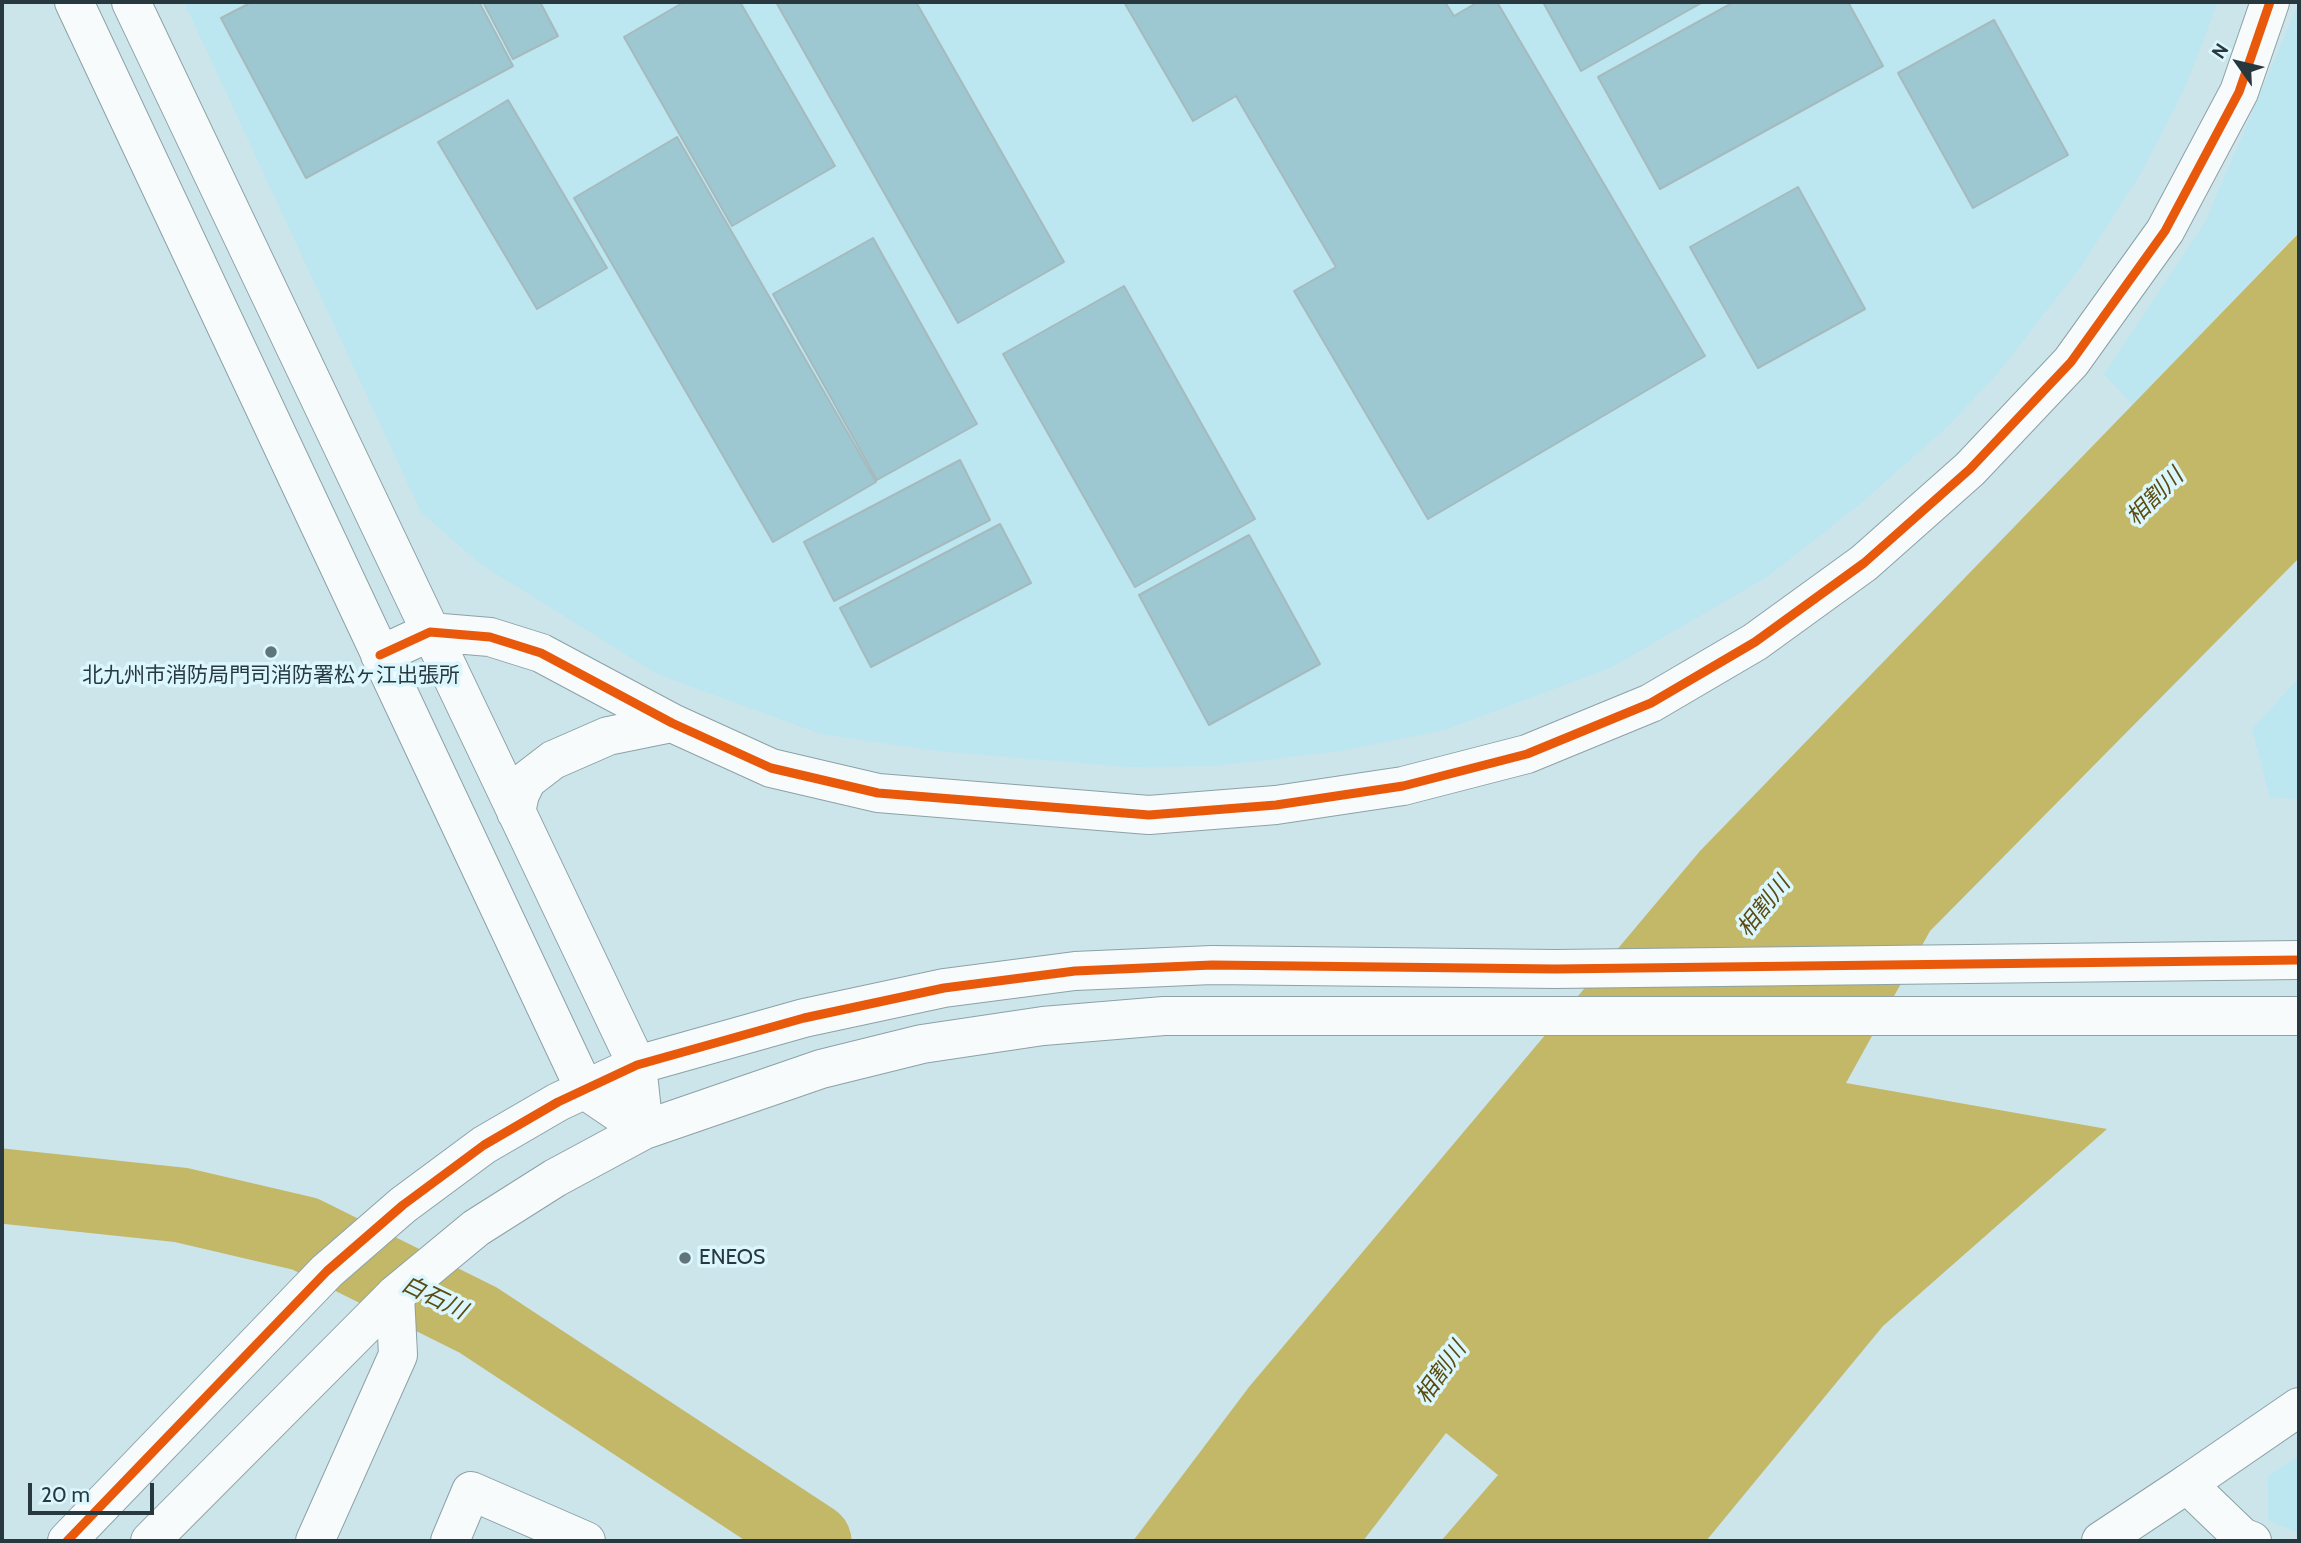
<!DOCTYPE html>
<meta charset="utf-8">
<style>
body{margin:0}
#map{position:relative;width:2301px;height:1543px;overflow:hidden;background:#cbe5eb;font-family:Cabin,sans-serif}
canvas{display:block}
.frame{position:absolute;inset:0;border:4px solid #27393e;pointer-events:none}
.north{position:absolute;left:2203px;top:28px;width:70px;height:70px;-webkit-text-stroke:5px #dbf6fd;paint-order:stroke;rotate:304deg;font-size:19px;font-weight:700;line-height:28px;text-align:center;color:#27393e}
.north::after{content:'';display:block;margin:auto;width:24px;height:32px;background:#27393e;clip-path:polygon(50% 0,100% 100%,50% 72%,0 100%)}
.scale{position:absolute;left:28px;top:1483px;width:126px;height:32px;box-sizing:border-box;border:4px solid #27393e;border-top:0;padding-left:9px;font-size:21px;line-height:24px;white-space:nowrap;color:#27393e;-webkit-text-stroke:5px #dbf6fd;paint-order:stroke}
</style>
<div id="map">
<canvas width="2301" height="1543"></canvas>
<div class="frame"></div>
<div class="north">N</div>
<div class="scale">20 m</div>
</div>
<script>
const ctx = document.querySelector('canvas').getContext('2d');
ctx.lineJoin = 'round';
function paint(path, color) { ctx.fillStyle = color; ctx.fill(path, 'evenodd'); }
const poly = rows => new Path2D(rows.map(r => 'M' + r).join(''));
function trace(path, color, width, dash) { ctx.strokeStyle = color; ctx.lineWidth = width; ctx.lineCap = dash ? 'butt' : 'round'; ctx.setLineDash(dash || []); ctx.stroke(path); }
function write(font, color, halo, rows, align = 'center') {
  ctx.font = font + ' Cabin,"Noto Sans JP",sans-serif'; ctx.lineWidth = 7; ctx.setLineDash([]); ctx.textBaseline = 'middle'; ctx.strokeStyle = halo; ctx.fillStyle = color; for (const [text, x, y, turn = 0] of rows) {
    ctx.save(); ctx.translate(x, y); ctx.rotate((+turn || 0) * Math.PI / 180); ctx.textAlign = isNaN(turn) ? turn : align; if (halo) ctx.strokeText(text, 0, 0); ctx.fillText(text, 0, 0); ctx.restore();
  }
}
paint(poly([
 [184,2,2218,2,2185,87,2144,168,2082,265,1998,373,1947,427,1860,504,1767,577,1610,668,1444,730,1339,751,1214,766,1129,767,937,751,821,734,657,674,479,563,421,512],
 [2299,3,2299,231,2133,405,2104,374,2205,222],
 [2299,678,2299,799,2270,797,2252,729],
 [2299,1456,2299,1533,2268,1520,2268,1476]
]), '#bce6f0');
paint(poly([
 [2299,233,2299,558,1930,931,1846,1083,2107,1129,1883,1326,1706,1541,1441,1541,1498,1475,1446,1433,1363,1541,1133,1541,1249,1387,1700,851]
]), '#c3b768');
trace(poly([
 [2,1186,181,1205,305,1234,478,1320,814,1541]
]), '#c3b768', 75);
const building = poly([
 [252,2,479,2,513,66,306,178,221,18,252,2],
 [483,2,540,2,558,36,513,59,483,2],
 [684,2,740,2,835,166,732,226,624,37,684,2],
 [776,2,916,2,1064,262,958,323,776,2],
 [1124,2,1445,2,1454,16,1478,2,1497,2,1705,356,1428,519,1294,291,1336,267,1236,96,1193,121,1124,2],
 [1543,2,1703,2,1581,71,1543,2],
 [1734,2,1848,2,1883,66,1660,189,1598,77,1734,2],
 [1994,20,2068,155,1973,208,1898,73,1994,20],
 [508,100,607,268,537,309,438,142,508,100],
 [677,137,876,482,773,542,574,198,677,137],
 [1798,187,1865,309,1758,368,1690,247,1798,187],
 [873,238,977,424,877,480,773,294,873,238],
 [1124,286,1255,519,1135,587,1003,354,1124,286],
 [960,460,990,520,834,601,804,542,960,460],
 [1000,524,1031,583,871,667,840,608,1000,524],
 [1249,535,1320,664,1209,725,1139,595,1249,535]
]);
paint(building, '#9ec8d1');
trace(building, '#a6babe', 2);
const street = poly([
 [315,1541,398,1355,395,1295],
 [450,1541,471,1491,586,1541]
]);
const secondary = poly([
 [74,2,585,1090,644,1130],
 [131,2,637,1065,644,1130],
 [380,655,430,632,490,637,541,653,672,723,771,768,878,793,1149,815,1276,805,1403,786,1527,754,1651,703,1755,642,1864,563,1970,469,2071,362,2165,231,2239,92,2270,2],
 [516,812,520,794,527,780,553,760,608,736,672,723],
 [2187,1484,2299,1407],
 [67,1541,327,1271,403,1205,484,1145,558,1102,637,1065,804,1018,944,988,1075,971,1212,965,1555,969,2299,960],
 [150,1541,395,1295,476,1228,555,1178,644,1130,821,1069,922,1044,1043,1026,1164,1016,2299,1016]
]);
const primary = poly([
 [2101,1541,2187,1484,2242,1537,2252,1541]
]);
trace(street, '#8da1a6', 40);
trace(secondary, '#8da1a6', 40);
trace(primary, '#8da1a6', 40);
trace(street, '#f7fbfc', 38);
trace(secondary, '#f7fbfc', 38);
trace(primary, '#f7fbfc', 38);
trace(poly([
 [380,655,430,632,490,637,541,653,672,723,771,768,878,793,1149,815,1276,805,1403,786,1527,754,1651,703,1755,642,1864,563,1970,469,2071,362,2165,231,2239,92,2270,2],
 [67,1541,327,1271,403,1205,484,1145,558,1102,637,1065,804,1018,944,988,1075,971,1212,965,1555,969,2299,960]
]), '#e8590c', 9);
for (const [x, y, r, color] of [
 [271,652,7,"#60757b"],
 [685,1258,7,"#60757b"]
]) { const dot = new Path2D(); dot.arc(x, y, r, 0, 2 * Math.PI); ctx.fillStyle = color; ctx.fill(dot); trace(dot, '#dbf6fd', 2.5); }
write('21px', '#27393e', '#dbf6fd', [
 ["北九州市消防局門司消防署松ヶ江出張所",271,676],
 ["ENEOS",699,1258,"left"]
]);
write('italic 23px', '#5a4b0f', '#dbf6fd', [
 ["相割川",2155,497,-45],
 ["相割川",1764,907,-52],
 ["白石川",434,1298,26],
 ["相割川",1441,1373,-55]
]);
</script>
